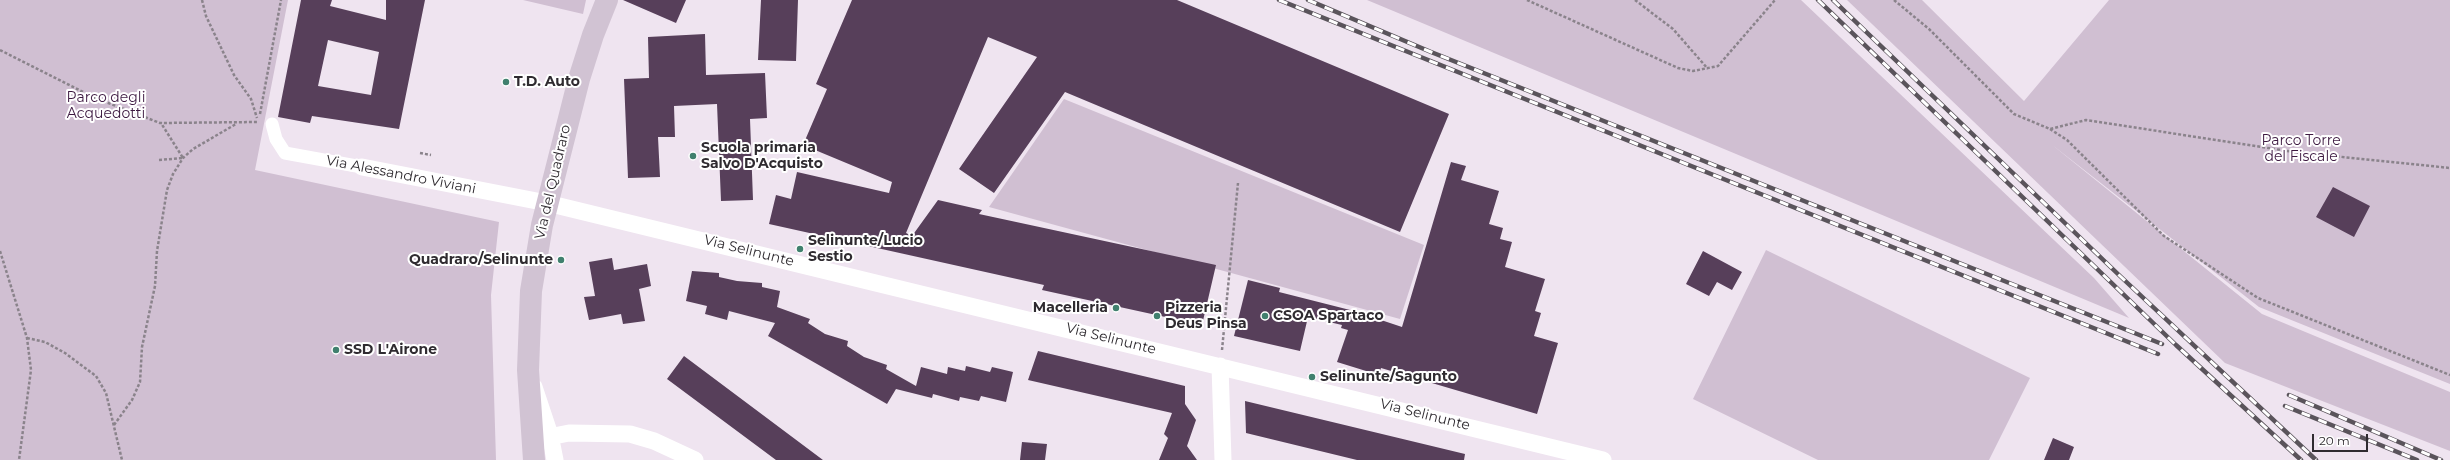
<!DOCTYPE html>
<style>
body{margin:0}
#map{position:relative;width:2450px;height:460px;overflow:hidden;background:#efe4f0;font-family:Montserrat,sans-serif}
canvas{display:block}
.scale{position:absolute;left:2312px;top:434px;width:56px;height:18px;box-sizing:border-box;border:2px solid #2f2b30;border-top:0;padding-left:5px;font-size:12px;line-height:14px;white-space:nowrap;color:#2f2b30;-webkit-text-stroke:3px #fff;paint-order:stroke}
</style>
<div id="map">
<canvas width="2450" height="460"></canvas>
<div class="scale">20 m</div>
</div>
<script>
const ctx = document.querySelector('canvas').getContext('2d');
ctx.lineJoin = 'round';
function paint(path, color) { ctx.fillStyle = color; ctx.fill(path, 'evenodd'); }
const poly = rows => new Path2D(rows.map(r => 'M' + r).join(''));
function trace(path, color, width, dash) { ctx.strokeStyle = color; ctx.lineWidth = width; ctx.lineCap = dash ? 'butt' : 'round'; ctx.setLineDash(dash || []); ctx.stroke(path); }
function write(font, color, halo, rows, align = 'center') {
  ctx.font = font + ' Montserrat,sans-serif'; ctx.lineWidth = 4; ctx.setLineDash([]); ctx.textBaseline = 'middle'; ctx.strokeStyle = halo; ctx.fillStyle = color; for (const [text, x, y, turn = 0] of rows) {
    ctx.save(); ctx.translate(x, y); ctx.rotate((+turn || 0) * Math.PI / 180); ctx.textAlign = isNaN(turn) ? turn : align; if (halo) ctx.strokeText(text, 0, 0); ctx.fillText(text, 0, 0); ctx.restore();
  }
}
paint(poly([
 [0,0,288,0,255,170,499,222,491,295,496,460,0,460],
 [523,0,586,0,583,14],
 [1367,0,1801,0,2094,278,2129,318],
 [1847,0,1922,0,2024,101,2109,0,2450,0,2450,384,2259,307,2051,144,2262,314,2450,392,2450,451,2225,363],
 [1064,99,1424,245,1400,319,989,207],
 [1766,250,2030,378,1989,460,1818,460,1693,399]
]), '#d0bfd2');
paint(poly([
 [301,0,332,0,330,6,386,20,386,0,425,0,399,129,312,116,310,123,278,117],
 [328,40,379,52,371,95,318,86],
 [623,0,686,0,676,23],
 [761,0,798,0,796,61,758,60],
 [852,0,1177,0,1449,114,1400,232,1065,92,994,193,959,169,1037,57,988,37,906,233,912,236,938,200,982,210,979,214,1216,265,1202,325,1042,290,1044,285,769,224,776,195,791,199,797,172,889,193,892,182,803,145,827,89,816,84],
 [705,34,706,75,765,73,767,118,750,119,753,200,721,201,717,104,674,106,675,137,658,137,660,177,628,178,624,79,649,78,648,37],
 [1451,162,1466,166,1461,180,1499,191,1489,224,1503,228,1500,239,1512,242,1505,267,1545,279,1535,311,1541,313,1534,336,1558,343,1537,414,1381,368,1379,375,1337,362,1348,330,1341,328,1342,325,1308,317,1300,351,1234,336,1248,280,1280,288,1279,292,1354,311,1402,327],
 [2333,187,2370,206,2354,237,2316,217],
 [1703,251,1742,272,1732,290,1717,282,1709,296,1686,284],
 [612,258,614,270,647,264,651,286,639,289,645,321,623,324,621,314,589,320,584,297,595,296,589,262],
 [692,271,719,273,719,277,737,281,762,283,762,287,780,291,777,307,810,319,808,323,825,334,848,341,847,346,864,357,887,365,886,369,916,386,921,367,947,374,948,367,965,371,966,366,990,372,992,367,1013,372,1006,402,981,396,979,401,960,397,959,401,933,394,932,398,896,389,887,404,768,336,775,323,729,311,727,320,705,314,707,306,686,301],
 [1038,351,1185,386,1185,404,1196,420,1187,446,1197,460,1159,460,1168,438,1164,434,1172,413,1028,380],
 [684,356,823,460,776,460,667,379],
 [1245,401,1465,454,1464,460,1357,460,1246,433],
 [2053,438,2074,447,2069,460,2044,460],
 [1022,442,1047,444,1045,460,1020,460]
]), '#573f5a');
trace(poly([
 [202,0,206,16,234,75,251,99,257,118],
 [1527,0,1678,68,1693,71,1718,66,1775,0],
 [1635,0,1673,29,1708,69],
 [1894,0,1929,29,2014,114,2050,129,2086,120,2294,152,2450,168],
 [0,50,93,97,160,123,258,122],
 [260,114,281,0],
 [2050,129,2067,140,2164,236,2258,298,2450,375],
 [420,153,431,155],
 [159,160,183,158,161,123],
 [0,251,27,338,31,370,19,460],
 [27,338,45,342,65,353,96,376,106,393,122,460],
 [1222,350,1238,183],
 [114,425,132,400,140,382,142,347,155,286,157,251,167,190,173,174,183,158,193,149,236,124]
]), '#8a838b', 2.5, [3, 2]);
trace(poly([
 [272,124,276,139,285,153,362,167]
]), '#fff', 13);
trace(poly([
 [362,167,547,203,1603,460],
 [1220,366,1223,460],
 [534,387,550,435,555,460],
 [534,440,569,433,630,434,654,441,695,460]
]), '#fff', 17);
trace(poly([
 [534,460,528,370,531,291,542,225,579,79,593,35,607,0]
]), '#d1c3d3', 22);
const rail = poly([
 [1279,0,2158,354],
 [1308,0,1431,52,2162,344],
 [1818,0,2176,345,2301,460],
 [1833,0,2120,276,2316,460],
 [2289,395,2441,460],
 [2285,406,2417,460]
]);
trace(rail, '#5a545b', 4.5);
trace(rail, '#fff', 3, [9]);
for (const [x, y, r, color] of [
 [506,82,4,"#40806e"],
 [693,156,4,"#40806e"],
 [800,249,4,"#40806e"],
 [561,260,4,"#40806e"],
 [1116,308,4,"#40806e"],
 [1157,316,4,"#40806e"],
 [1265,316,4,"#40806e"],
 [336,350,4,"#40806e"],
 [1312,377,4,"#40806e"]
]) { const dot = new Path2D(); dot.arc(x, y, r, 0, 2 * Math.PI); ctx.fillStyle = color; ctx.fill(dot); trace(dot, '#fff', 1.5); }
write('bold 14px', '#2f2b30', '#fff', [
 ["T.D. Auto",514,82],
 ["Scuola primaria",701,148],
 ["Salvo D'Acquisto",701,164],
 ["Selinunte/Lucio",808,241],
 ["Sestio",808,257],
 ["Quadraro/Selinunte",553,260,"right"],
 ["Macelleria",1108,308,"right"],
 ["Pizzeria",1165,308],
 ["Deus Pinsa",1165,324],
 ["CSOA Spartaco",1273,316],
 ["SSD L'Airone",344,350],
 ["Selinunte/Sagunto",1320,377]
], 'left');
write('14px', '#3d1941', '#fff', [
 ["Parco degli",106,98],
 ["Acquedotti",106,114],
 ["Parco Torre",2301,141],
 ["del Fiscale",2301,157]
]);
write('14px', '#2f2b30', '#fff', [
 ["Via Alessandro Viviani",401,175,11],
 ["Via del Quadraro",553,182,-77],
 ["Via Selinunte",749,251,14],
 ["Via Selinunte",1111,339,14],
 ["Via Selinunte",1425,415,14]
]);
</script>
